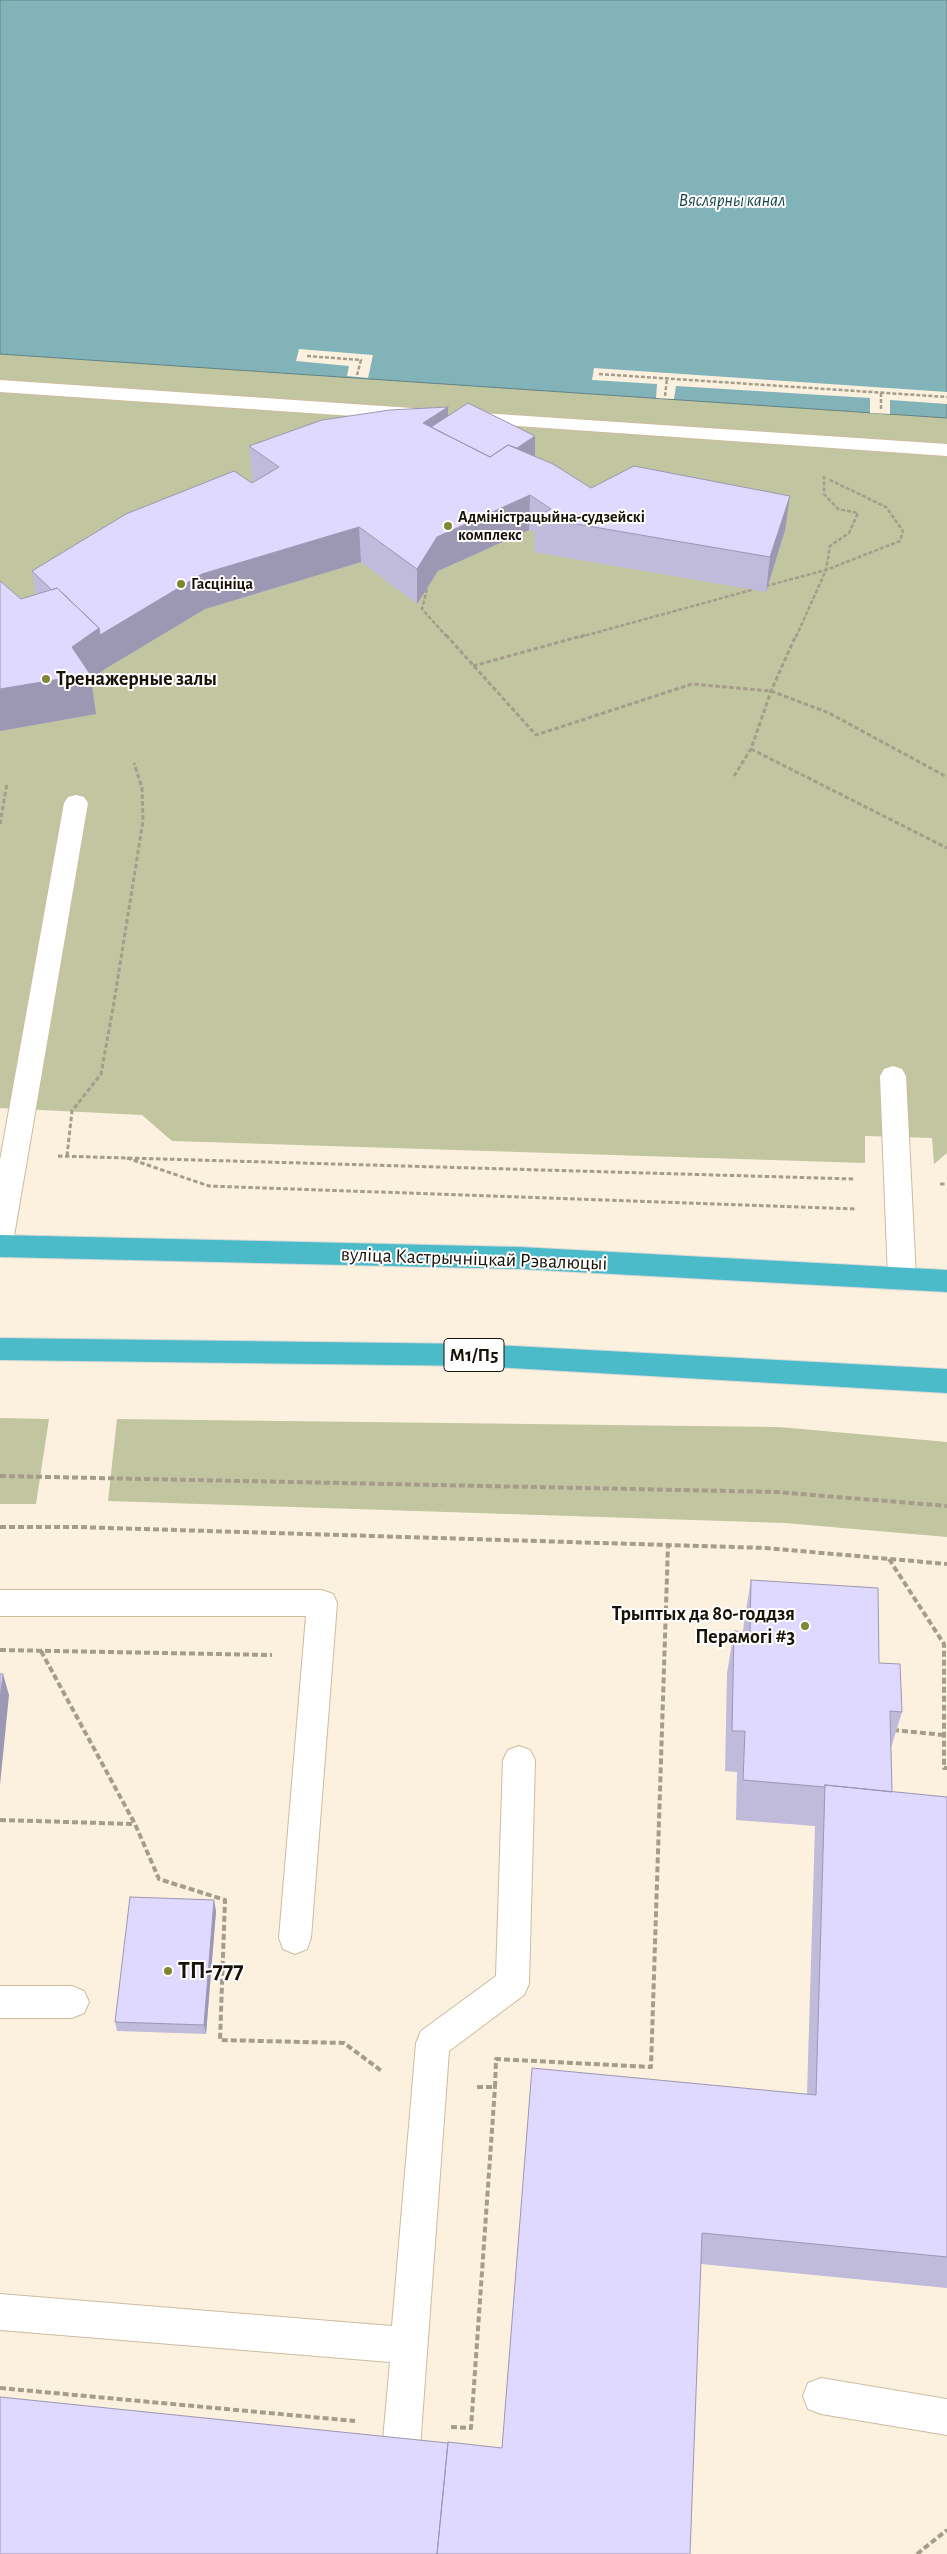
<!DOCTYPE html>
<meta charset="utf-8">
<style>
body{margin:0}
canvas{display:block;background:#fcf1de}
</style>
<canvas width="947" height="2554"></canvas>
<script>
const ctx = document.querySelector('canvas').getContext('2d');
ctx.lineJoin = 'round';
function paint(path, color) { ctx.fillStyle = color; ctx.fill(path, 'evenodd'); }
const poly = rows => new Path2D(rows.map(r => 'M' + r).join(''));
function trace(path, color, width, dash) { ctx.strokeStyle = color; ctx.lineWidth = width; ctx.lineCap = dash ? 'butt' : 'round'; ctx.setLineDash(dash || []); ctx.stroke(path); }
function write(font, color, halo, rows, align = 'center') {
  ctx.font = font + ' "Alegreya Sans",sans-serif'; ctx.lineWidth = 4; ctx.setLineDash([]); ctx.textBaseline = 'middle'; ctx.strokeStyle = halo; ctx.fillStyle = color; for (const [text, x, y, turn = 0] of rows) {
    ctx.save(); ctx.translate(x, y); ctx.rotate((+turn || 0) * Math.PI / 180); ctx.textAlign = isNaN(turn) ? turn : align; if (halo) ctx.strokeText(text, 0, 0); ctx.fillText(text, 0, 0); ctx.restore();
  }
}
paint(poly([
 [0,0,947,0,947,1153,934,1164,932,1138,865,1136,865,1163,172,1141,142,1115,0,1108],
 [0,1418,49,1419,36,1504,0,1504],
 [117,1419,779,1427,947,1442,947,1537,785,1523,108,1501]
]), '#c1c6a0');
const water = poly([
 [0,0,947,0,947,418,0,354,0,0]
]);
paint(water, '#82b3b9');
trace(water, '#628384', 1);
paint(poly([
 [299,349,373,355,368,378,347,376,349,366,296,361],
 [594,368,947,392,947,404,890,400,890,414,870,413,870,398,676,386,674,399,656,398,657,384,592,380]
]), '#fcf1de');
const minor = poly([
 [0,380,412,408,419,410,422,414,419,418,412,420,0,392,0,380],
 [467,412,947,444,947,456,460,422,457,418,460,414,467,412],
 [76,795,84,797,88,803,14,1236,10,1244,0,1247,0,1160,64,803,68,797,76,795],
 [893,1066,902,1069,906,1076,916,1278,912,1286,902,1289,892,1286,888,1278,880,1076,884,1069,893,1066],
 [0,1590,322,1590,333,1594,337,1603,311,1938,307,1949,295,1954,283,1949,279,1938,306,1616,0,1616,0,1590],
 [519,1746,530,1750,535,1760,529,1984,524,1995,449,2051,419,2462,413,2475,400,2481,387,2475,381,2462,390,2362,0,2330,0,2294,392,2326,416,2043,421,2031,496,1976,503,1760,508,1750,519,1746],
 [0,1986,72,1986,84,1991,89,2002,84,2013,72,2018,0,2018,0,1986],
 [821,2378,947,2399,947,2435,821,2414,808,2409,803,2396,808,2383,821,2378]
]);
const highway = poly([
 [0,1235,520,1247,947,1270,947,1292,520,1269,0,1257,0,1235],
 [0,1338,476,1344,947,1369,947,1393,476,1366,0,1360,0,1338]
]);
trace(minor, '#cdbc9e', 2);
trace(highway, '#dad9d7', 2);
trace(poly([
 [307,356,361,360,357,375],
 [599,374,947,397],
 [881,393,881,411],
 [665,396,667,379],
 [766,586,826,570,900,541,903,531,886,507,828,479],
 [427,589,422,609,447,637],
 [580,637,755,589],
 [796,637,826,570,830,546,849,533,858,513,838,509,824,494,824,476]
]), '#a59c8c', 2.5, [4, 2]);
trace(poly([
 [446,635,536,735,692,684,771,691,829,713,947,777],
 [473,666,585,635],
 [751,749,947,848],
 [734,776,751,749,771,691,796,635],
 [0,824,7,783],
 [58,1156,854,1179],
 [67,1156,72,1111,101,1074,113,1008,143,821,142,788,134,763],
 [127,1158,209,1186,856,1209],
 [940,1184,947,1184]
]), '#a59c8c', 3, [4.5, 2.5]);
trace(poly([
 [0,1476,777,1492,947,1506],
 [0,1527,77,1527,766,1548,947,1564],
 [889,1559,944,1644,944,1768,947,1768],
 [0,1650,272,1655],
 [41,1651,135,1824,159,1879,225,1900,220,2040,344,2043,383,2072],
 [893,1730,944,1735],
 [0,1820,134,1824],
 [477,2087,495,2087,496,2059,651,2067,668,1545],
 [0,2388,355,2421],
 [451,2427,471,2428,495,2087],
 [917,2554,947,2530]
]), '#a59c8c', 4, [6, 3]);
paint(minor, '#fff');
paint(highway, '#4bbbc9');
paint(poly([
 [448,407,448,416,535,456,591,488,785,530,766,592,534,552,535,533,529,530,438,571,417,604,361,562,205,609,105,669,91,679,96,714,0,731,0,581,21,599,36,595,32,571,252,483,254,482,252,480,249,446],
 [751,1580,879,1663,902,1712,891,1748,892,1792,947,1797,947,2288,701,2264,502,2448,807,2094,815,1826,736,1820,737,1772,725,1771,727,1673,734,1631,743,1632,744,1622],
 [216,1911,206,2034,117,2031,115,2022]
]), '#c0badb');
paint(poly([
 [448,407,448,441,423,423],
 [535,436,535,461,490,466],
 [530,495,529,530,438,571,417,604,417,569,437,537],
 [790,496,785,530,766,592,770,557],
 [359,527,361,562,205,609,105,669,91,679,96,714,0,731,0,689,72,647,99,628,202,574],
 [3,1674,9,1695,0,1785,0,1700],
 [214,1900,216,1911,206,2034,204,2025]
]), '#9c97b2');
const building = poly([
 [468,403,535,436,517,448,508,445,490,457,431,427,468,403],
 [448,407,423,423,490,457,508,445,553,464,591,488,634,466,790,496,770,557,535,517,551,509,530,495,437,537,417,569,359,527,202,574,100,635,99,628,57,588,52,590,32,571,126,514,234,471,252,483,279,467,249,446,322,420,390,410,448,407],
 [0,581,21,599,57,588,99,628,72,647,90,674,0,689,0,581],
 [751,1580,878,1588,879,1663,900,1664,902,1712,890,1711,892,1792,825,1785,825,1787,743,1780,745,1731,732,1731,734,1631,750,1632,751,1580],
 [0,1674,3,1674,0,1700,0,1674],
 [825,1785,947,1797,947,2257,702,2233,690,2554,437,2554,448,2442,502,2448,532,2068,816,2095,825,1785],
 [130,1897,214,1900,204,2025,115,2022,130,1897],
 [0,2397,448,2443,437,2554,0,2554,0,2397]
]);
paint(building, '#dfd8ff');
trace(building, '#9c97b2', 1);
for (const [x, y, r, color] of [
 [448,526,5,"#808631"],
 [181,584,5,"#808631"],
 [46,679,5,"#808631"],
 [805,1626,5,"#808631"],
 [168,1971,5,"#808631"]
]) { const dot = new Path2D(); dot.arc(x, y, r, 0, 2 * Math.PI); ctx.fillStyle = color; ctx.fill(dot); trace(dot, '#fff', 2); }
write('bold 16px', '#181207', '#fff', [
 ["Адміністрацыйна-судзейскі",458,517],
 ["комплекс",458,535],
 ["Гасцініца",191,584]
], 'left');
write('italic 18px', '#154349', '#fff', [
 ["Вяслярны канал",732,201]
]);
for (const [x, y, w] of [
 [474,1355,60]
]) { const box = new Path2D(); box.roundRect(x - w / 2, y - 16.5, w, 33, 4); ctx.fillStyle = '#fff'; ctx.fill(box); trace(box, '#181207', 1); }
write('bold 19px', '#181207', null, [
 ["М1/П5",474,1355]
]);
write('bold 20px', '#181207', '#fff', [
 ["Тренажерные залы",56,679],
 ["Трыптых да 80-годдзя",795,1614,"right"],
 ["Перамогі #3",795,1637,"right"]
], 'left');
write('20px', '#181207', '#fff', [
 ["вуліца Кастрычніцкай Рэвалюцыі",474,1259,2]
]);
write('bold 24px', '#181207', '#fff', [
 ["ТП-777",178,1971]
], 'left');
</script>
